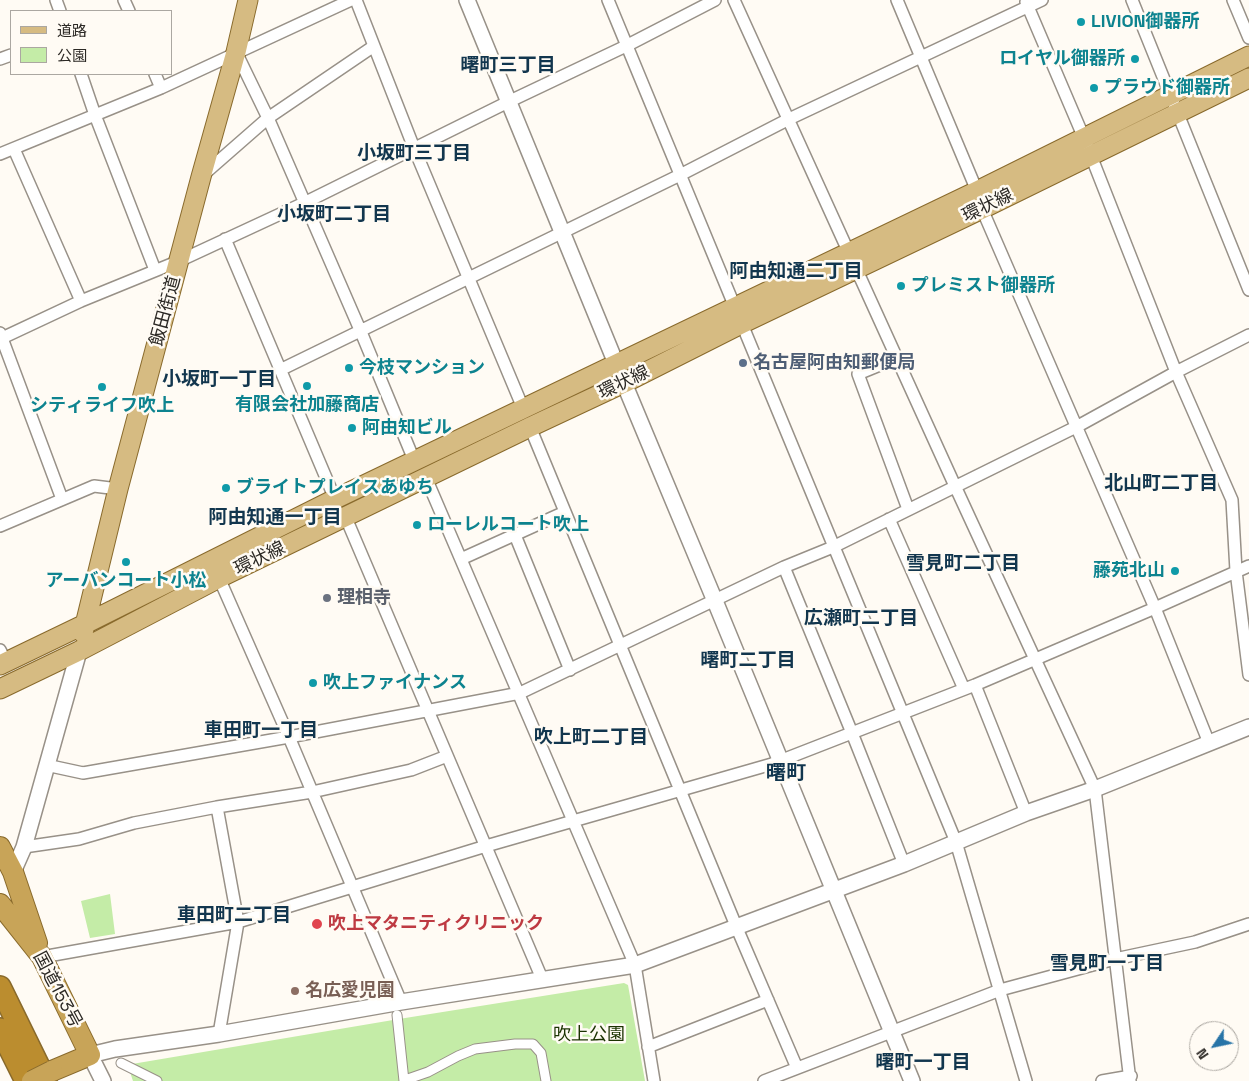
<!DOCTYPE html>
<meta charset="utf-8">
<style>
body{margin:0}
#map{position:relative;width:1249px;height:1081px;overflow:hidden;background:#fffbf4;font-family:"Space Grotesk","Noto Sans JP",sans-serif}
canvas{display:block}
.legend{position:absolute;left:10px;top:10px;width:162px;height:65px;box-sizing:border-box;background:#fffbf4;border:1px solid #aba7a1;margin:0;padding:6px 9px;list-style:none;font-size:15px;color:#2c2925}
.legend li{display:flex;align-items:center;gap:10px;height:25px}
.legend b{width:25px;border:1px solid #aba7a1}
.north{position:absolute;left:1189px;top:1021px;width:50px;height:50px;box-sizing:border-box;background:#fffbf4;border:1px solid #aba7a1;border-radius:50%;rotate:236deg;font-size:14px;font-weight:700;line-height:20px;text-align:center;color:#2c2925}
.north::after{content:'';display:block;margin:auto;width:18px;height:22px;background:#2874a7;clip-path:polygon(50% 0,100% 100%,50% 72%,0 100%)}
</style>
<div id="map">
<canvas width="1249" height="1081"></canvas>
<ul class="legend">
<li><b style="height:6px;background:#d6bb82"></b>道路</li>
<li><b style="height:14px;background:#c4eca7"></b>公園</li>
</ul>
<div class="north">N</div>
</div>
<script>
const ctx = document.querySelector('canvas').getContext('2d');
ctx.lineJoin = 'round';
function paint(path, color) { ctx.fillStyle = color; ctx.fill(path, 'evenodd'); }
const poly = rows => new Path2D(rows.map(r => 'M' + r).join(''));
function trace(path, color, width, dash) { ctx.strokeStyle = color; ctx.lineWidth = width; ctx.lineCap = dash ? 'butt' : 'round'; ctx.setLineDash(dash || []); ctx.stroke(path); }
function write(font, color, halo, rows, align = 'center') {
  ctx.font = font + ' "Space Grotesk","Noto Sans JP",sans-serif'; ctx.lineWidth = 5; ctx.setLineDash([]); ctx.textBaseline = 'middle'; ctx.strokeStyle = halo; ctx.fillStyle = color; for (const [text, x, y, turn = 0] of rows) {
    ctx.save(); ctx.translate(x, y); ctx.rotate((+turn || 0) * Math.PI / 180); ctx.textAlign = isNaN(turn) ? turn : align; if (halo) ctx.strokeText(text, 0, 0); ctx.fillText(text, 0, 0); ctx.restore();
  }
}
paint(poly([
 [110,894,115,934,90,938,81,901],
 [624,983,628,985,645,1081,133,1081,130,1072,132,1064,399,1019]
]), '#c4eca7');
const pedestrian = poly([
 [397,1015,404,1081],
 [121,1063,157,1081],
 [405,1080,428,1072,458,1056,475,1049,515,1044,533,1044,541,1053,546,1081]
]);
const minor = poly([
 [56,0,60,11],
 [124,0,129,11],
 [356,0,414,148,523,408],
 [608,0,956,842,1026,1081],
 [734,0,955,486,1095,789,1130,1081],
 [897,0,977,191,982,209,1155,608,1209,743],
 [1132,0,1249,290],
 [1233,0,1249,38],
 [1026,2,1084,138,1176,372,1232,500,1236,571,1249,675],
 [236,52,268,118,361,332,414,460],
 [0,59,11,55],
 [81,74,95,115,155,270],
 [155,74,161,88],
 [14,149,81,301],
 [0,154,161,88,351,0],
 [204,174,268,118,374,46],
 [225,239,335,499],
 [0,333,62,499],
 [0,339,81,301,179,261,304,203,508,102,626,46,715,0],
 [897,358,858,374,908,509],
 [280,370,680,175,789,119,1042,0],
 [530,427,739,933,797,1068],
 [426,478,635,965,654,1081],
 [346,518,543,981],
 [889,519,964,689],
 [0,526,94,486,118,489],
 [515,535,570,670],
 [461,559,565,512],
 [784,567,852,733,904,864],
 [219,578,289,737,401,1002],
 [0,650,6,662],
 [975,685,1026,813],
 [46,765,83,773,289,737,520,693,784,567,833,547,1078,426,1176,372,1249,335],
 [217,807,238,922,219,1034],
 [24,847,79,839,134,823,217,807,312,792,411,770,447,756],
 [42,957,238,922,486,846,772,764,975,685,1155,608,1249,566],
 [648,1047,768,1000],
 [764,1081,1000,990,1115,959,1195,942,1249,924],
 [1102,1081,1131,1076]
]);
const tertiary = poly([
 [467,0,624,383,715,601,912,1081],
 [13,872,24,847,79,651],
 [103,1081,90,1055,115,1049,219,1034,401,1002,635,965,904,864,1026,813,1095,789,1249,727]
]);
const primary = poly([
 [83,633,118,489,201,177,236,52,248,0],
 [0,665,85,624,335,499,977,191,1249,56],
 [0,689,79,651,219,578,530,427,624,383,741,324,982,209,1249,78]
]);
const trunk = poly([
 [0,847,13,872,37,943],
 [0,904,42,957,90,1055,52,1071]
]);
const motorway = poly([
 [0,987,46,1081],
 [0,1029,26,1081]
]);
trace(pedestrian, '#989188', 11);
trace(minor, '#989188', 14);
trace(tertiary, '#989188', 18);
trace(primary, '#896a2c', 21);
trace(trunk, '#896a2c', 22);
trace(motorway, '#896a2c', 24);
trace(pedestrian, '#fff', 9);
trace(minor, '#fff', 11);
trace(tertiary, '#fff', 15);
trace(primary, '#d6bb82', 19);
trace(trunk, '#c8a458', 20);
trace(motorway, '#bb8d2f', 21);
const trunkBridge = poly([
 [32,1081,52,1071]
]);
trace(trunkBridge, '#896a2c', 22, []);
trace(trunkBridge, '#c8a458', 20);
for (const [x, y, r, color] of [
 [1081,22,5,"#0f9aa8"],
 [1135,59,5,"#0f9aa8"],
 [1094,88,5,"#0f9aa8"],
 [901,286,5,"#0f9aa8"],
 [743,363,5,"#5c6f8a"],
 [349,368,5,"#0f9aa8"],
 [307,386,5,"#0f9aa8"],
 [102,387,5,"#0f9aa8"],
 [352,428,5,"#0f9aa8"],
 [226,488,5,"#0f9aa8"],
 [417,525,5,"#0f9aa8"],
 [126,562,5,"#0f9aa8"],
 [1175,571,5,"#0f9aa8"],
 [327,598,5,"#6b7280"],
 [313,683,5,"#0f9aa8"],
 [317,924,6,"#e0444e"],
 [295,991,5,"#8d6e63"]
]) { const dot = new Path2D(); dot.arc(x, y, r, 0, 2 * Math.PI); ctx.fillStyle = color; ctx.fill(dot); trace(dot, '#fffbf4', 2); }
write('bold 18px', '#0d838f', '#fffbf4', [
 ["LIVION御器所",1091,22],
 ["ロイヤル御器所",1125,59,"right"],
 ["プラウド御器所",1104,88],
 ["プレミスト御器所",911,286],
 ["今枝マンション",359,368],
 ["有限会社加藤商店",307,405,"center"],
 ["シティライフ吹上",102,406,"center"],
 ["阿由知ビル",362,428],
 ["ブライトプレイスあゆち",236,488],
 ["ローレルコート吹上",427,525],
 ["藤苑北山",1165,571,"right"],
 ["アーバンコート小松",126,581,"center"],
 ["吹上ファイナンス",323,683]
], 'left');
write('18px', '#2c2925', '#fffbf4', [
 ["環状線",988,206,-26],
 ["飯田街道",166,311,-75],
 ["環状線",624,383,-26],
 ["環状線",260,559,-26],
 ["国道153号",57,990,62]
]);
write('bold 18px', '#4e5e75', '#fffbf4', [
 ["名古屋阿由知郵便局",753,363]
], 'left');
write('bold 18px', '#5b616d', '#fffbf4', [
 ["理相寺",337,598]
], 'left');
write('bold 18px', '#be3a42', '#fffbf4', [
 ["吹上マタニティクリニック",328,924]
], 'left');
write('bold 18px', '#785e54', '#fffbf4', [
 ["名広愛児園",305,991]
], 'left');
write('18px', '#1b3301', '#fffbf4', [
 ["吹上公園",589,1035]
]);
write('bold 19px', '#12364e', '#fffbf4', [
 ["曙町三丁目",508,66],
 ["小坂町三丁目",414,154],
 ["小坂町二丁目",334,215],
 ["阿由知通二丁目",796,272],
 ["小坂町一丁目",219,380],
 ["北山町二丁目",1161,484],
 ["阿由知通一丁目",275,518],
 ["雪見町二丁目",963,564],
 ["広瀬町二丁目",861,619],
 ["曙町二丁目",748,661],
 ["車田町一丁目",261,731],
 ["吹上町二丁目",591,738],
 ["車田町二丁目",234,916],
 ["雪見町一丁目",1107,964],
 ["曙町一丁目",923,1063]
]);
write('bold 20px', '#12364e', '#fffbf4', [
 ["曙町",786,774]
]);
</script>
